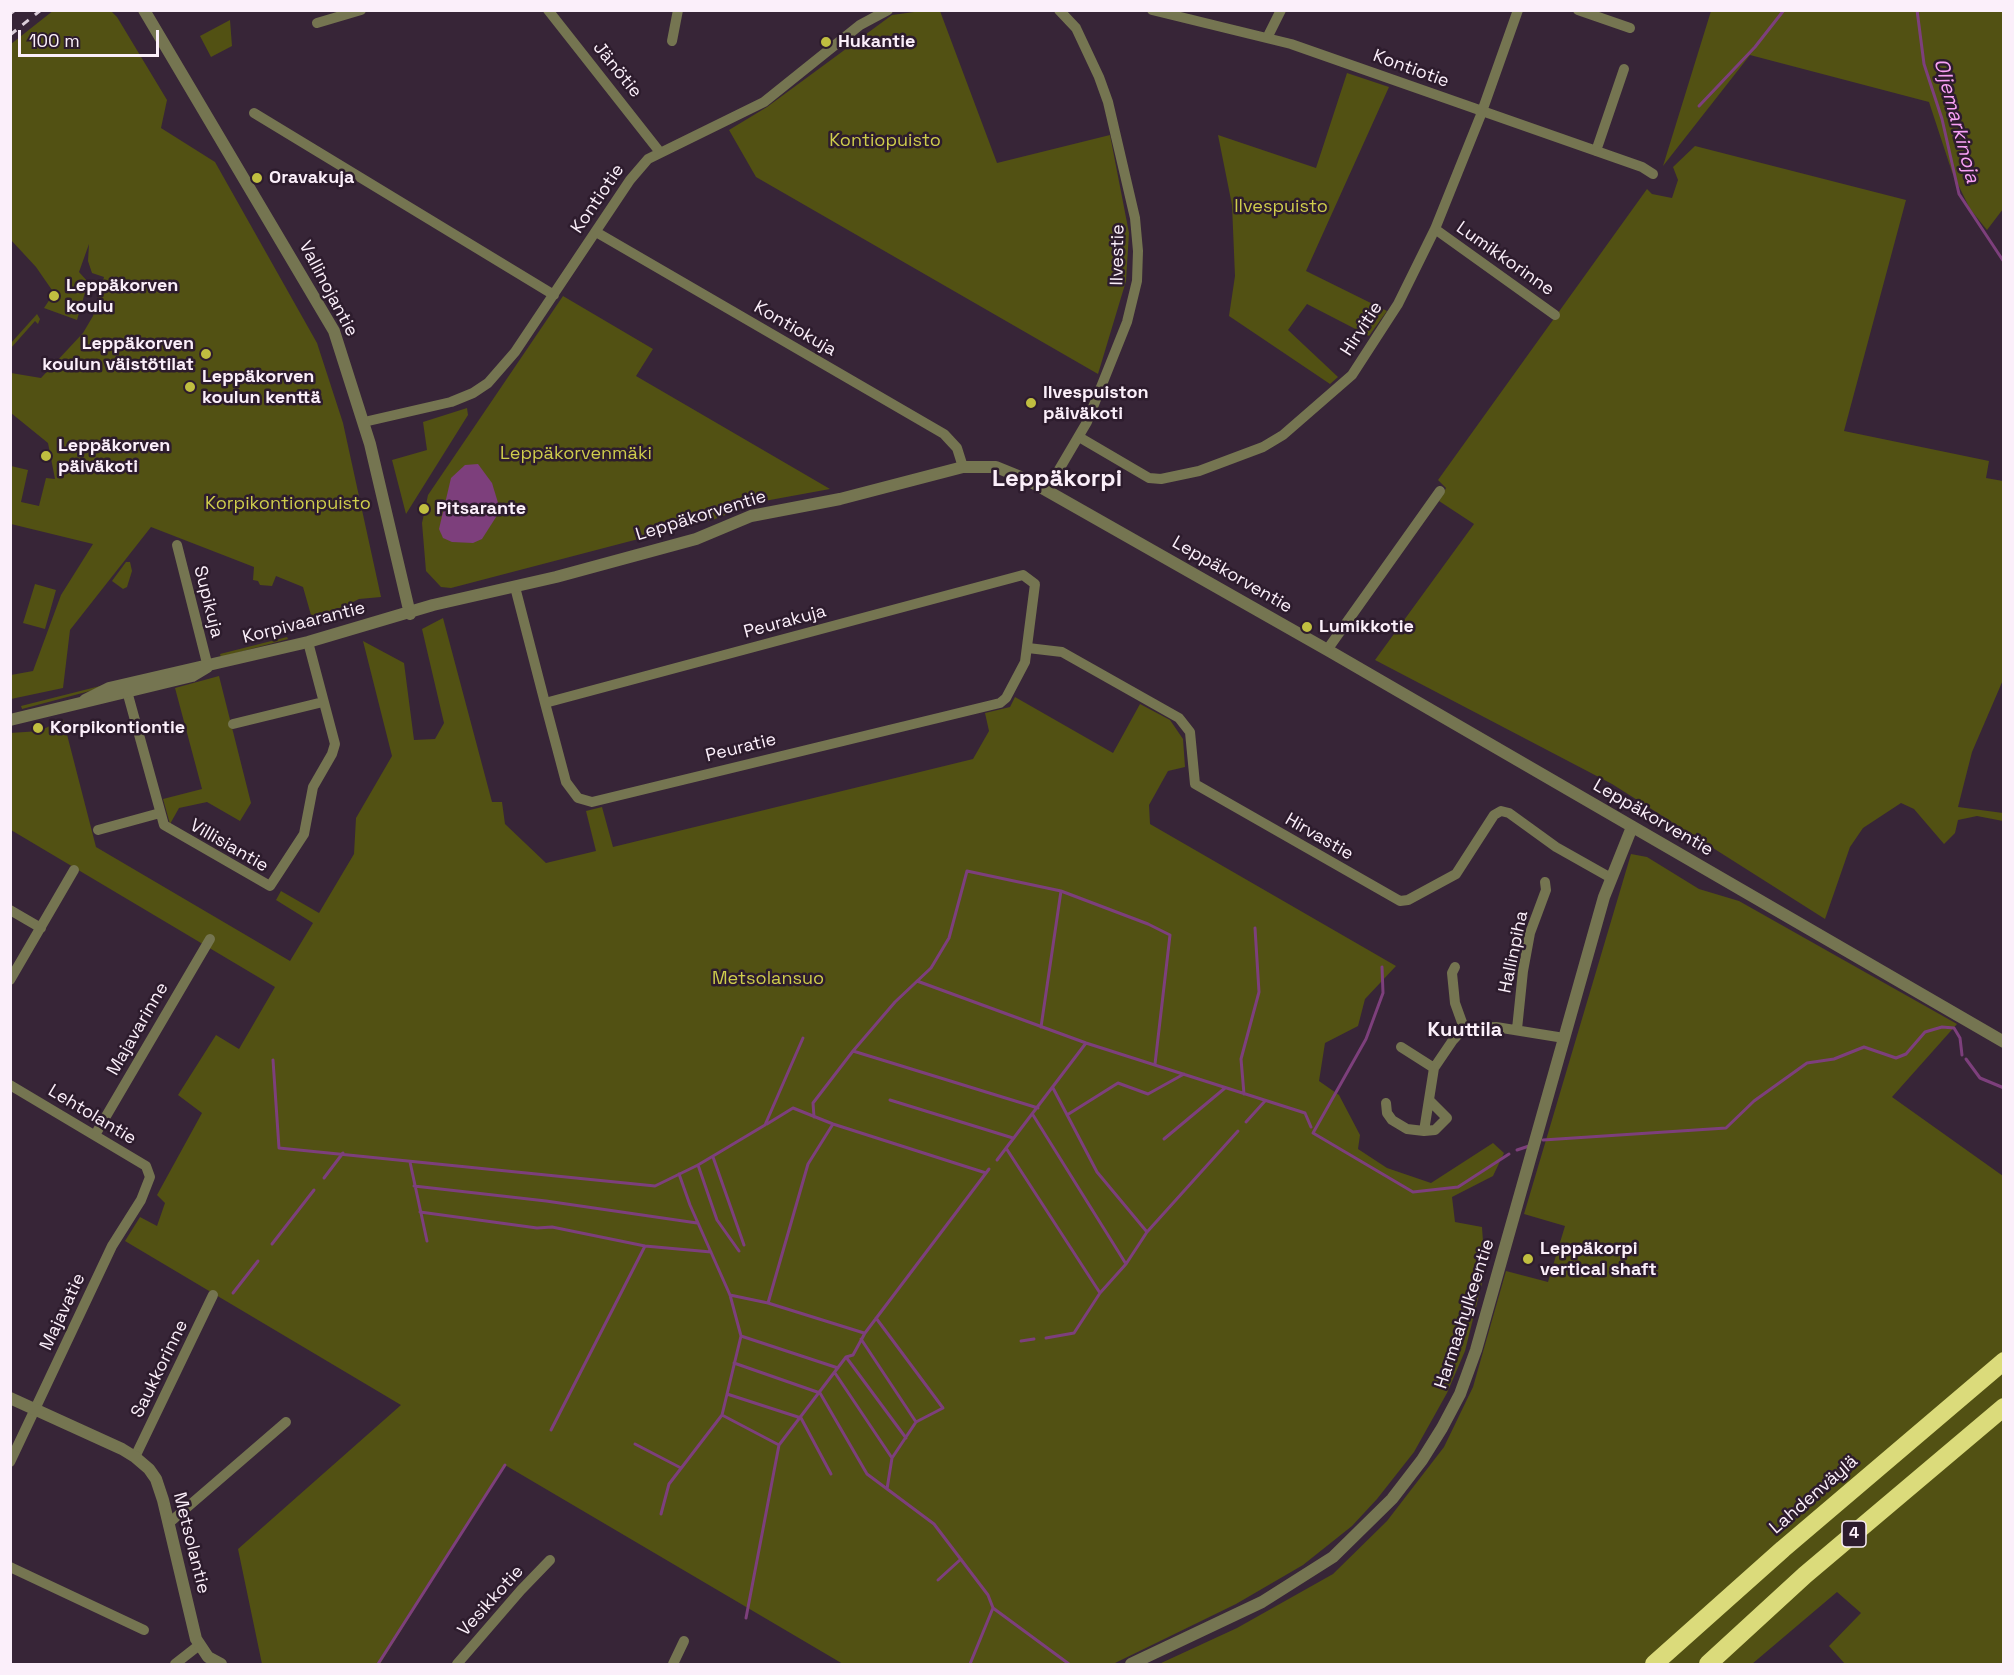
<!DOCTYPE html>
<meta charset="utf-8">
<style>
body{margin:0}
#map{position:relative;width:2014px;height:1675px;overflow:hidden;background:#372537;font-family:"Space Grotesk",sans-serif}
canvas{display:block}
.frame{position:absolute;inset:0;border:12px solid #fbeffa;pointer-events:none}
.scale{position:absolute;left:18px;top:30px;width:141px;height:27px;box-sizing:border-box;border:3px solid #fbeffa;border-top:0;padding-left:8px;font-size:18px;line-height:21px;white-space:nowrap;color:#fbeffa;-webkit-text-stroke:4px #2d1c2d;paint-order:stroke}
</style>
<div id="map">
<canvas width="2014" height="1675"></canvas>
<div class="frame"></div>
<div class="scale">100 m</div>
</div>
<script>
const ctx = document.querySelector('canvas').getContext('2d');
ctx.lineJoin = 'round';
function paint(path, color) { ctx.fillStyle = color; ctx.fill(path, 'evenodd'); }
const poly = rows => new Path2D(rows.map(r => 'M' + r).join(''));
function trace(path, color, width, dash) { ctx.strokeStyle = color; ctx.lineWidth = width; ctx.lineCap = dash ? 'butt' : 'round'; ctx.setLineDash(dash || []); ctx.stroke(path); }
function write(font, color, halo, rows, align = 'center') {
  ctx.font = font + ' "Space Grotesk",sans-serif'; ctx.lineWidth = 5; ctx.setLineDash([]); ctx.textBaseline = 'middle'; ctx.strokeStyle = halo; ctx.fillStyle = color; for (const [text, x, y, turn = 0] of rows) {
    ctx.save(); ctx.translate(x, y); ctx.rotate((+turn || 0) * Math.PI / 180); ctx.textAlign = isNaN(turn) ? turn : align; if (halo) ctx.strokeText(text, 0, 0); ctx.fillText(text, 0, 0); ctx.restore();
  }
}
paint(poly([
 [54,10,111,11,117,17,167,100,161,128,215,162,317,343,343,423,381,597,359,599,313,622,303,587,276,576,272,586,260,585,258,581,253,580,254,567,151,527,70,630,63,688,11,699,11,675,33,671,61,595,93,544,11,524,11,466,28,470,21,502,39,506,46,478,55,479,48,443,11,413,11,373,41,378,83,333,93,316,104,277,92,273,88,261,89,244,79,272,88,282,77,320,44,308,54,293,36,267,11,240,11,44],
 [929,10,940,11,997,163,1110,135,1129,233,1126,281,1098,374,756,177,729,130,767,107,892,15],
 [1711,11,2003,11,2003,209,1987,230,1970,209,1952,172,1929,102,1750,55,1663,166],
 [230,20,232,46,211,57,200,36],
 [1347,73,1389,87,1306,271,1387,311,1369,336,1307,304,1288,330,1338,377,1330,384,1229,316,1235,276,1232,205,1218,135,1316,168],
 [1695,146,1906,200,1844,431,1989,461,1986,478,2003,481,2003,680,1972,752,1958,807,2003,813,2003,821,1977,816,1958,820,1955,833,1944,844,1914,809,1901,803,1863,828,1850,847,1825,919,1612,784,1375,660,1474,524,1439,501,1446,488,1438,480,1647,189,1652,194,1672,198,1678,180,1673,167],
 [563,296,653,349,636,376,830,489,759,502,715,519,451,588,441,587,426,571,422,523,428,495],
 [37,314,40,319,38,324,35,321,11,348,11,343],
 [467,408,468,415,406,514,392,460,427,450,423,422],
 [126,562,130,562,132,571,127,587,123,589,112,581],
 [35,584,56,590,45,629,23,623],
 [443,618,492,802,502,802,505,824,546,863,596,851,586,811,602,807,613,847,973,759,989,731,985,713,1010,707,1015,697,1113,753,1140,704,1170,720,1183,739,1185,767,1168,771,1149,805,1150,824,1396,966,1365,999,1358,1026,1325,1043,1319,1081,1339,1095,1360,1135,1358,1149,1387,1168,1431,1183,1493,1143,1504,1153,1493,1176,1452,1197,1455,1222,1482,1227,1485,1271,1465,1351,1447,1393,1414,1452,1377,1499,1352,1526,1303,1565,1236,1604,1113,1664,843,1664,505,1465,380,1664,262,1664,238,1549,401,1405,125,1241,140,1217,157,1226,165,1203,157,1195,202,1113,178,1095,216,1035,239,1049,275,987,11,830,10,733,40,731,63,719,96,847,290,961,313,923,276,900,281,891,319,913,354,854,356,818,392,756,363,641,404,663,414,740,435,739,444,723,422,629],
 [287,637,288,639,221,657,220,654],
 [219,676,251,803,240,821,207,802,179,808,170,824,163,799,202,789,175,688],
 [104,685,105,687,22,709,21,706],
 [1631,854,1647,857,1699,889,1739,901,1957,1024,1892,1097,2003,1176,2003,1664,1845,1664,1829,1646,1861,1613,1837,1592,1752,1664,1159,1664,1237,1628,1333,1574,1387,1521,1444,1447,1473,1387,1506,1271,1548,1282,1565,1226,1524,1214]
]), '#525113');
paint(poly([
 [478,464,492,483,499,506,498,514,482,539,473,543,452,542,443,538,439,529,451,478,465,465]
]), '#7d3f7c');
trace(poly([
 [1917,10,1924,64,1942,119,1959,194,2004,262],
 [1699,106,1755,47,1784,10],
 [1382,967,1383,993,1366,1039,1313,1133,1413,1192,1458,1187,1509,1154],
 [917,981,1086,1043,1305,1113,1311,1127],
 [1041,1027,1061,891],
 [853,1051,1038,1108],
 [1966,1059,1980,1078,2004,1088],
 [273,1060,279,1148,655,1186,698,1165,765,1125,803,1038],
 [1053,1088,1097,1172,1147,1232],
 [1244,1094,1241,1059,1259,992,1255,928],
 [890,1100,1013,1138],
 [1033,1115,1126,1264],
 [1067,1115,1118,1083,1148,1094,1184,1074],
 [814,1117,813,1103,853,1051,895,1002,931,968,949,938,967,871,1061,891,1148,924,1170,935,1155,1064],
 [1246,1122,1265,1101],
 [767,1124,793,1108,833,1124,986,1173],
 [1164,1139,1225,1088],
 [1543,1140,1726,1128,1754,1101,1807,1063,1834,1059,1864,1047,1896,1058,1906,1054,1925,1032,1942,1027,1954,1028,1960,1038,1962,1055],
 [1006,1148,1100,1293],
 [1517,1150,1529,1146],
 [713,1157,744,1245],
 [997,1160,1086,1043],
 [410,1162,427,1241],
 [698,1165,717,1220,739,1251],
 [324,1178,343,1153],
 [414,1186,546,1201,697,1223],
 [420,1212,537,1228,552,1227,645,1246,711,1252],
 [272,1244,314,1190],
 [233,1293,258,1261],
 [730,1295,768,1303,864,1333],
 [768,1303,808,1164,833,1124],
 [876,1318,943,1408,916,1422,892,1458,887,1489],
 [741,1336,838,1368],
 [1046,1338,1074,1333,1100,1293,1126,1264,1147,1232,1238,1131],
 [861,1339,916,1422],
 [1021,1341,1034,1339],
 [846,1357,906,1438],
 [734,1363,820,1393,867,1474,934,1524,988,1595,993,1608,1069,1664],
 [835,1373,892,1458],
 [727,1394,801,1418,831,1474],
 [722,1415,779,1445],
 [551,1430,645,1246],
 [635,1444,681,1468],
 [661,1514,669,1484,722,1415,741,1336,730,1295,690,1205,679,1174],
 [938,1580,961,1559],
 [746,1618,779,1445,846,1357,853,1355,865,1333,989,1169],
 [378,1664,505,1465],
 [970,1664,993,1608]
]), '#7d3f7c', 3);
trace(poly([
 [548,10,659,151],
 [1152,10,1291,44,1642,167,1653,174],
 [1578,10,1630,28],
 [317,23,361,10],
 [1268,36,1281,10],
 [672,41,678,10],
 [254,113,554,295],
 [1596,151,1624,69],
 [1435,229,1555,315],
 [596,232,944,434,957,448,963,467],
 [364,422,451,402,473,393,488,383,515,352,630,180,648,159,764,102,860,25,888,10],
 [1079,437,1149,478,1161,479,1199,471,1263,447,1283,435,1352,375,1398,304,1435,229,1480,117,1518,10],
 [1047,490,1087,422,1127,322,1137,281,1138,251,1135,218,1108,102,1099,77,1076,28,1059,10],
 [177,545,208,667],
 [515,587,545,703,566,782,578,798,592,802,1000,703,1006,698,1025,662,1035,584,1023,575,545,703],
 [1028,648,1062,652,1179,718,1190,732,1195,784,1400,901,1408,900,1456,874,1494,815,1501,811,1509,813,1556,847,1611,878],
 [1327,650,1440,491],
 [125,684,164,825,270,886,304,834,313,787,332,754,335,744,308,642],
 [233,724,323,702],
 [98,830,160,813],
 [10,910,41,928],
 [1455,967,1452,973,1455,1003,1464,1028],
 [10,980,74,870],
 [1517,1029,1523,971,1530,933,1546,890,1545,882],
 [1401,1047,1434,1068],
 [10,1085,146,1166,150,1177,141,1200,112,1246,10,1462],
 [1386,1103,1387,1113,1392,1120,1407,1129,1424,1131,1434,1068,1453,1040,1464,1028,1496,1027,1564,1038],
 [1424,1131,1435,1130,1447,1118,1430,1101],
 [95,1135,210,939],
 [135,1457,213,1295],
 [169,1523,286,1422],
 [10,1567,144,1630],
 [175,1664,198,1646],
 [457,1664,521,1590,550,1560],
 [673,1664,684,1641]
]), '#757551', 10);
trace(poly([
 [144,10,334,331,370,444,410,614],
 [85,700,109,688,308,642,433,605,556,577,696,539,751,516,840,499,963,467,996,467,1028,480,1331,652,2004,1042],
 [10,720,192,676,207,667],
 [10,1398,122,1449,135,1457,149,1469,156,1479,163,1500,196,1639,208,1657,221,1664],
 [1131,1664,1262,1602,1333,1557,1392,1499,1422,1460,1442,1428,1460,1394,1476,1350,1604,897,1632,827]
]), '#757551', 12);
trace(poly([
 [1654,1664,1783,1549,2004,1361],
 [1708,1664,1805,1575,2004,1407]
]), '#dbdb7b', 18);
trace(poly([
 [10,14,15,10],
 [10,35,41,10]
]), '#dbceda', 3, [8, 8]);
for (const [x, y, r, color] of [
 [826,42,6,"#c0be40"],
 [257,178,6,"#c0be40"],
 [54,296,6,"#c0be40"],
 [206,354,6,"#c0be40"],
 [190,387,6,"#c0be40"],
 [1031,403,6,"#c0be40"],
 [46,456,6,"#c0be40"],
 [424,509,6,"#c0be40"],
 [1307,627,6,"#c0be40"],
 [38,728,6,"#c0be40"],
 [1528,1259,6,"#c0be40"]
]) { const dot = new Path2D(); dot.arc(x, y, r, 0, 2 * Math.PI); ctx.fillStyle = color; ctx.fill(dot); trace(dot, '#2d1c2d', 2); }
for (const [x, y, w] of [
 [1854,1534,24]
]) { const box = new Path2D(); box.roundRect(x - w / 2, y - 13, w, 26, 4.5); ctx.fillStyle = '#2d1c2d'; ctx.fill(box); trace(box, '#fbeffa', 1.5); }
write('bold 16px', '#fbeffa', null, [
 ["4",1854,1534]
]);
write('bold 18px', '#fbeffa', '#2d1c2d', [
 ["Hukantie",838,42],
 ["Oravakuja",269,178],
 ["Leppäkorven",66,286],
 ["koulu",66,307],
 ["Leppäkorven",194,344,"right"],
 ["koulun väistötilat",194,365,"right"],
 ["Leppäkorven",202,377],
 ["koulun kenttä",202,398],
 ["Ilvespuiston",1043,393],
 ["päiväkoti",1043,414],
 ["Leppäkorven",58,446],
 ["päiväkoti",58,467],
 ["Pitsarante",436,509],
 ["Lumikkotie",1319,627],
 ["Korpikontiontie",50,728],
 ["Leppäkorpi",1540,1249],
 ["vertical shaft",1540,1270]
], 'left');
write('18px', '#fbeffa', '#2d1c2d', [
 ["Kontiotie",1411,69,20],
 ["Jänötie",617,70,51],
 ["Kontiotie",598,199,-56],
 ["Ilvestie",1118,255,-89],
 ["Lumikkorinne",1505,259,35],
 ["Vallinojantie",328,289,62],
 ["Kontiokuja",795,329,30],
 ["Hirvitie",1362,329,-57],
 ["Leppäkorventie",701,516,-17],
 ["Leppäkorventie",1232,575,30],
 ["Supikuja",208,602,76],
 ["Peurakuja",785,622,-15],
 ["Korpivaarantie",304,623,-14],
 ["Peuratie",741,748,-14],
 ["Leppäkorventie",1653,818,30],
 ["Hirvastie",1319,837,30],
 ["Villisiantie",229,846,30],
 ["Hallinpiha",1514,952,-78],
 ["Majavarinne",138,1029,-60],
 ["Lehtolantie",92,1115,31],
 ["Majavatie",63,1312,-65],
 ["Harmaahylkeentie",1465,1314,-72],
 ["Saukkorinne",160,1369,-64],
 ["Lahdenväylä",1814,1495,-41],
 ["Metsolantie",191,1543,76],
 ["Vesikkotie",491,1601,-48]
]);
write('18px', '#cfcd4c', '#2d1c2d', [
 ["Kontiopuisto",885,141],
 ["Ilvespuisto",1281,207],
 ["Leppäkorvenmäki",576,454],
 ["Korpikontionpuisto",288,504],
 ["Metsolansuo",768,979]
]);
write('italic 20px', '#f8a0f5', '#2d1c2d', [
 ["Oljemarkinoja",1956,121,75]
]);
write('bold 20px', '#fbeffa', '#2d1c2d', [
 ["Kuuttila",1465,1031]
]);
write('bold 24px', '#fbeffa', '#2d1c2d', [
 ["Leppäkorpi",1057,479]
]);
</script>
